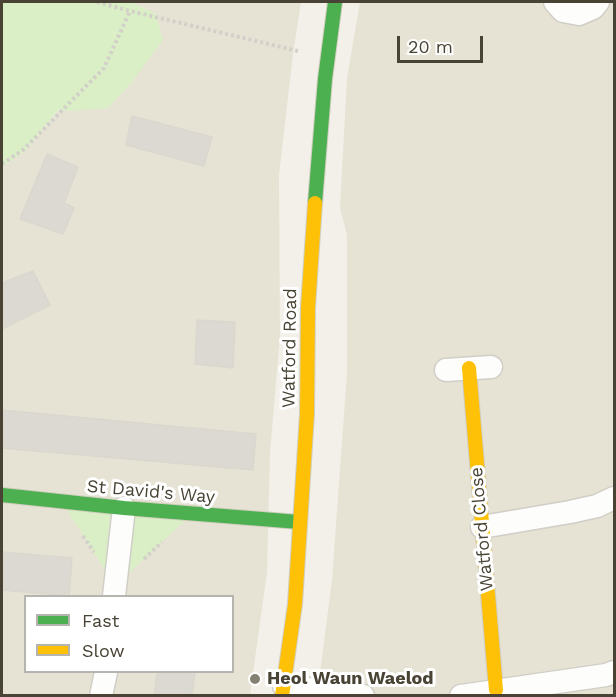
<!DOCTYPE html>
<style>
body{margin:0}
#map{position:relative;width:616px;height:697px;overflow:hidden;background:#f2f0e8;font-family:"Work Sans",sans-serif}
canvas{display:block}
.frame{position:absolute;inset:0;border:3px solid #484334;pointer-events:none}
.legend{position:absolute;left:24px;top:595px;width:210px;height:78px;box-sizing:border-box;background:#fff;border:2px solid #b6b4ae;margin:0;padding:8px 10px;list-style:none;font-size:18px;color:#484334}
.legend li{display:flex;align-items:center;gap:12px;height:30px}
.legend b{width:30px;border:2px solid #b6b4ae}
.scale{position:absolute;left:397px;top:36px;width:86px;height:27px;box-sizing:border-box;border:3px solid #484334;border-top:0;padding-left:8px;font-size:18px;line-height:21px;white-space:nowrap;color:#484334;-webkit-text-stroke:4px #fff;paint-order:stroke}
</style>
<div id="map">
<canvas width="616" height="697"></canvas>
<div class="frame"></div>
<ul class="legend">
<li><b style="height:8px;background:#4caf50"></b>Fast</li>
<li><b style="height:8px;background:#ffc107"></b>Slow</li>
</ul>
<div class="scale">20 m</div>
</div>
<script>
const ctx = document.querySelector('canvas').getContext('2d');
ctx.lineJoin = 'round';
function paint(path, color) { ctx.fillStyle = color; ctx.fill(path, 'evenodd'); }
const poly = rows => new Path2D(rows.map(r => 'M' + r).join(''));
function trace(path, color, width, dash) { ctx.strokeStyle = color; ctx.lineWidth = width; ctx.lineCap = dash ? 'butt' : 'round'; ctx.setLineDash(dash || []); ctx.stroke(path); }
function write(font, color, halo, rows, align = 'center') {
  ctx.font = font + ' "Work Sans",sans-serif'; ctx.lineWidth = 6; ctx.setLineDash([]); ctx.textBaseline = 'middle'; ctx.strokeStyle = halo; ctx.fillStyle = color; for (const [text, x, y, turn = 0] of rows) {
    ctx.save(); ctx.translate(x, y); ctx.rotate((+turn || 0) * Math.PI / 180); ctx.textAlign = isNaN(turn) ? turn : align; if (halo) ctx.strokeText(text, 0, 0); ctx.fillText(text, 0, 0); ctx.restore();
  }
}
paint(poly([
 [99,2,301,2,293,54,279,175,280,337,270,452,267,572,250,695,2,696,2,167,24,152,109,50],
 [26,596,232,596,232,672,26,672],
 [360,2,614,2,614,695,317,696,332,580,347,373,347,235,340,208,347,78]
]), '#e6e3d5');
paint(poly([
 [2,2,132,2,156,14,163,40,132,82,108,108,68,111,59,109,24,152,2,167],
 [62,502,193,513,115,586]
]), '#daefc5');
const building = poly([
 [132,116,212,137,204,166,126,145,132,116],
 [47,154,78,167,64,203,74,208,63,234,20,219,47,154],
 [33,271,50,305,2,329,2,283,33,271],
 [197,320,235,322,233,368,195,364,197,320],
 [2,410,256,434,253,470,2,448,2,410],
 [2,552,72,558,69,596,2,590,2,552],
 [157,672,195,672,192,696,154,696,157,672]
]);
paint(building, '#dbd9d1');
trace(building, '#dad7ce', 1.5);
const street = poly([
 [555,2,563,11,579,14,593,8,598,2],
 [446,370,491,367],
 [482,527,570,512,597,506,614,498],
 [114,596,124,508],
 [284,686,363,696],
 [101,696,106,672],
 [461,696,606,675,614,672]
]);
const fast = poly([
 [315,203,325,79,335,2],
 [2,495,124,508,299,522]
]);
const slow = poly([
 [469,368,496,690],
 [282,696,295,604,307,414,308,307,315,203]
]);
trace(street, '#d0cec6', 25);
trace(fast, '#d1cebf', 16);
trace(slow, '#d1cebf', 16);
trace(poly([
 [97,2,130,11,298,51],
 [2,164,23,150,104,68,130,11],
 [83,536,94,552],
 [144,559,162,542]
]), '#d2d0c9', 4, [3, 3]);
trace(street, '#fdfdfc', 22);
trace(fast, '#4caf50', 14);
trace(slow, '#ffc107', 14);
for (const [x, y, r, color] of [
 [255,679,6,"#848073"]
]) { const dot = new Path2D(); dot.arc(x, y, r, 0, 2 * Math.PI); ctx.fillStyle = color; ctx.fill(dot); trace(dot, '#fff', 2); }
write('18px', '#484334', '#fff', [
 ["Watford Road",290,348,-89],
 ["St David's Way",151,492,5],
 ["Watford Close",482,529,-95]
]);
write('bold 18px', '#484334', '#fff', [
 ["Heol Waun Waelod",267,679]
], 'left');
</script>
